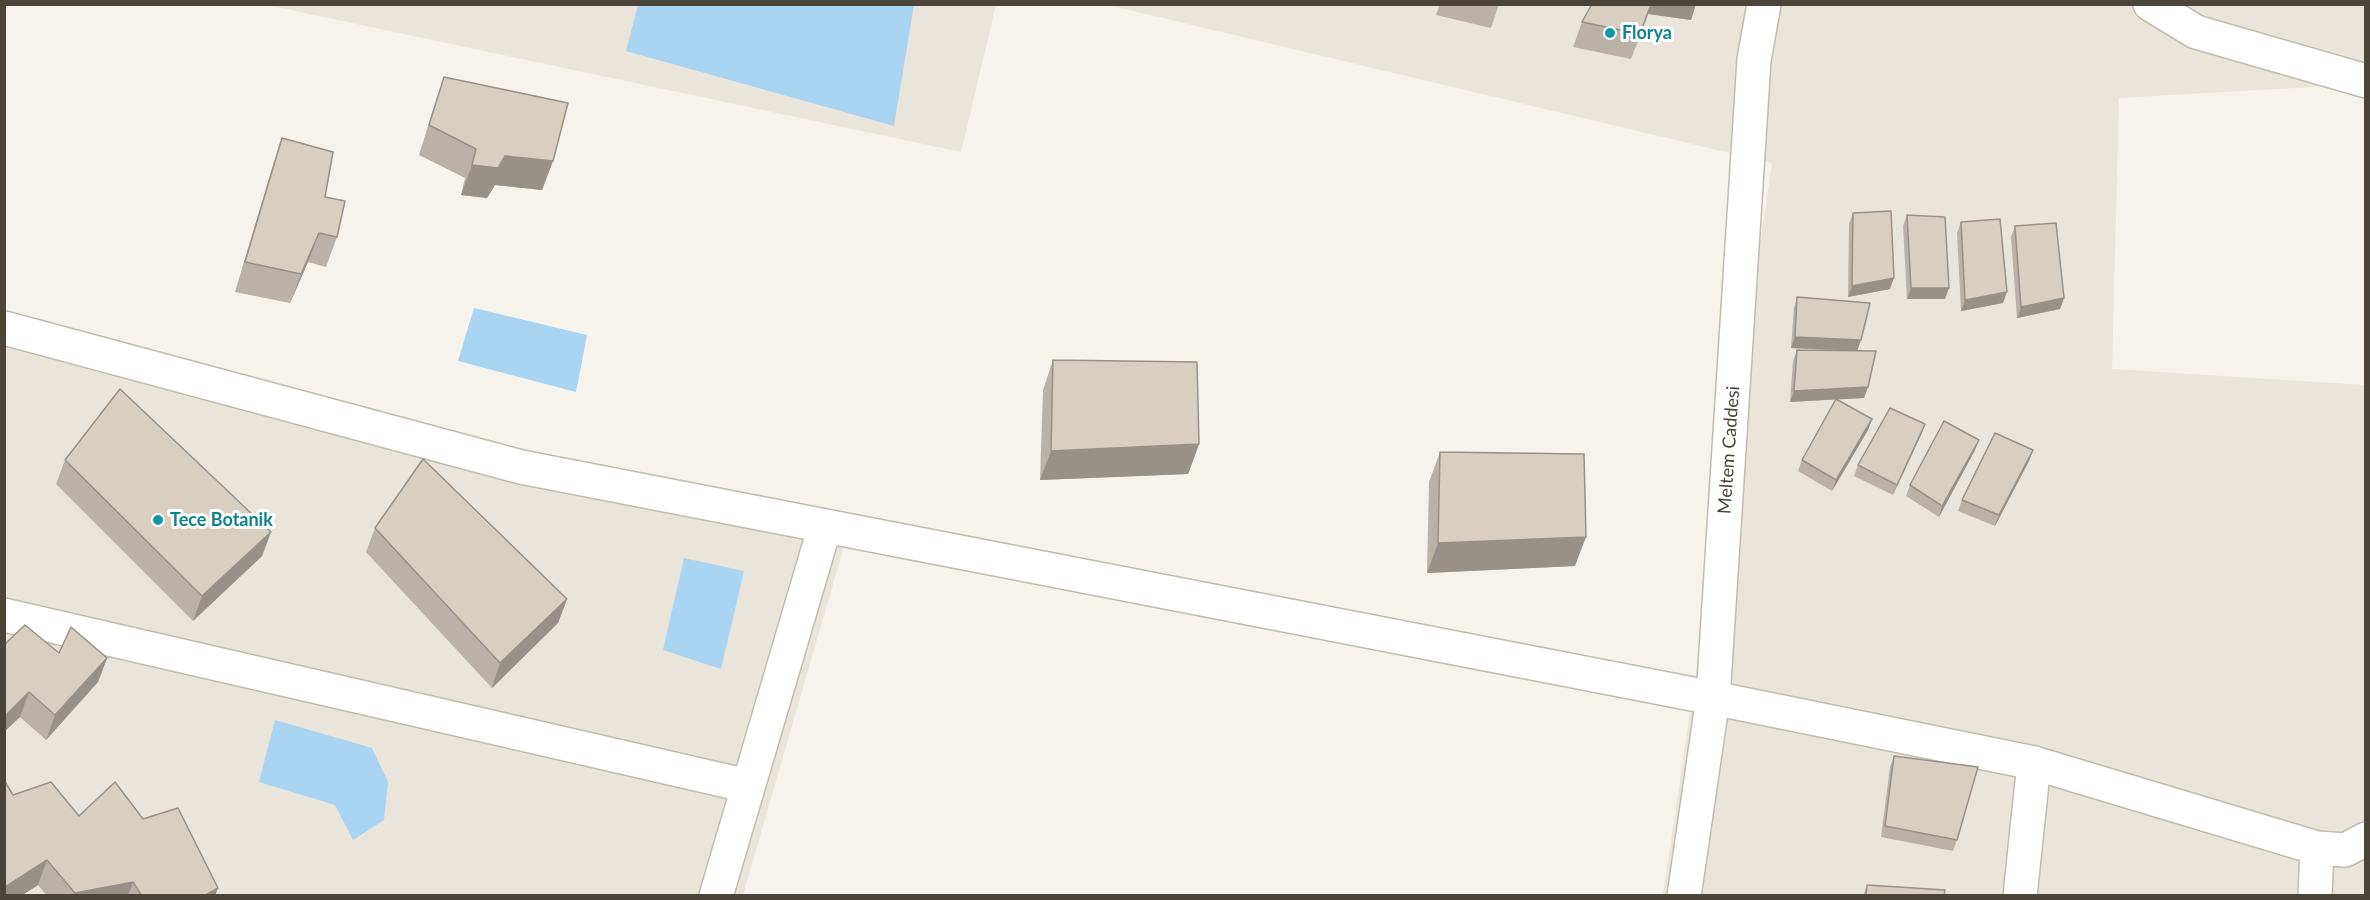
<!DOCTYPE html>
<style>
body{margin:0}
#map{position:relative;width:2370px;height:900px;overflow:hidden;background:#f6f3ec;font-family:Lato,sans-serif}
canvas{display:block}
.frame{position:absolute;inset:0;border:6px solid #4b4439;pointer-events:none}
</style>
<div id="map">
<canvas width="2370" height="900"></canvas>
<div class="frame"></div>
</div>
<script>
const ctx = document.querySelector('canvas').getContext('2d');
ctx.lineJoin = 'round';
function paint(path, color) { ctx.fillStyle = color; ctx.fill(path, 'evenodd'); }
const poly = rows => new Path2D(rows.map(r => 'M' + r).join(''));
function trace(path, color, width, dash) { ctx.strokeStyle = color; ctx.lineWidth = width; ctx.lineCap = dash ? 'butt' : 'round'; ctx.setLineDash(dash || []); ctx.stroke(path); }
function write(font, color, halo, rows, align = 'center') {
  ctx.font = font + ' Lato,sans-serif'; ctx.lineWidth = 6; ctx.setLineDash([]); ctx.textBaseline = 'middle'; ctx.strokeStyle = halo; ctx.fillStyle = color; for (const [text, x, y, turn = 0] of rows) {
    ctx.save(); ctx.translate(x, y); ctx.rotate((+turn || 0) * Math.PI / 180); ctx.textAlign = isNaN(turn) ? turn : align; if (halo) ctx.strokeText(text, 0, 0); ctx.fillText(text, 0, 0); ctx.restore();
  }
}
paint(poly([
 [267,5,996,5,961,152],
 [1108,5,2365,5,2365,84,2119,98,2112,369,2365,385,2365,895,1663,895,1772,163],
 [5,343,849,529,743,895,5,896]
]), '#eae5da');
paint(poly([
 [638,5,914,5,894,126,626,51],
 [474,308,587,335,576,392,458,361],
 [684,558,744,571,721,669,663,650],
 [275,720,372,748,388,782,384,820,353,840,335,805,259,782]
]), '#a9d4f2');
const minor = poly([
 [2150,4,2196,32,2366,81],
 [4,328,521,467,1713,698,2034,763,2317,848,2345,850,2366,839],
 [4,615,748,786],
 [716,896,825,526],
 [1684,896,1713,698,1754,60,1764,4],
 [2020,896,2034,763],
 [2315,896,2317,848]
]);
trace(minor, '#c2bbae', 36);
trace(minor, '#fff', 33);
paint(poly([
 [1440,4,1499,4,1491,28,1436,15],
 [1592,4,1696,4,1691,20,1648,14,1631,59,1573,47,1582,22],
 [444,77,553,161,542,190,495,185,487,198,461,195,465,178,419,155,434,107],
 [282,138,325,197,337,237,326,267,308,262,290,303,235,292,272,168],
 [1853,213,1890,289,1848,297,1849,224],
 [1907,215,1949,288,1945,299,1907,299,1903,226],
 [1961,222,2003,303,1961,311,1957,233],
 [2015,226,2064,298,2060,309,2017,318,2011,237],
 [1797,297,1861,340,1857,351,1791,348,1794,308],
 [1797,350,1868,387,1864,398,1837,399,1872,419,1868,430,1832,491,1798,471,1802,460,1836,399,1790,402,1793,361],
 [1053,360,1199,444,1188,474,1040,480,1043,390],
 [1925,424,1921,435,1893,495,1854,476,1858,465],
 [1975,450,1939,517,1906,496,1910,485],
 [2033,450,2029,461,1995,526,1958,511,1962,500],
 [1440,452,1575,566,1427,573,1429,482],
 [65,460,271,532,262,556,193,621,56,484],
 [375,528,567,599,558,623,492,688,366,552],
 [4,645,59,653,107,658,98,682,46,740,20,717,4,732],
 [1894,756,1957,840,1953,851,1881,837,1890,767],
 [13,795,79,816,143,819,215,896,47,896,38,885,21,896,4,896],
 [1867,885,1944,896,1863,896]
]), '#bab2a6');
paint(poly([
 [1651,4,1696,4,1691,20,1648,14,1631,59],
 [505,156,553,161,542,190,495,185,487,198,461,195,472,165],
 [319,233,308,262,290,303,301,274],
 [1894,278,1890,289,1848,297,1852,286],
 [1911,288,1949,288,1945,299,1907,299],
 [2007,292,2003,303,1961,311,1965,300],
 [2064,298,2060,309,2017,318,2021,307],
 [1795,337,1861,340,1857,351,1791,348],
 [1868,387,1864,398,1790,402,1794,391],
 [1872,419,1868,430,1832,491,1836,480],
 [1925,424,1921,435,1893,495,1897,485],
 [1979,440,1975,450,1939,517,1942,506],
 [1199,444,1188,474,1040,480,1051,451],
 [2033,450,2029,461,1995,526,1999,515],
 [271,532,262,556,193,621,202,596],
 [1586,537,1575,566,1427,573,1438,543],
 [567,599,558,623,492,688,500,663],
 [107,658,98,682,46,740,55,715],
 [29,692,20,717,4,732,4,717],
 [47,860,38,885,21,896,4,896,4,888],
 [133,882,128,896,75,896,75,893],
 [218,888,215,896,204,896]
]), '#979187');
const building = poly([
 [1592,4,1651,4,1640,34,1582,22,1592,4],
 [444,77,568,103,553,161,505,156,498,168,472,165,476,149,429,125,444,77],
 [282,138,333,152,325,197,345,201,337,237,319,233,301,274,245,262,282,138],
 [1891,211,1894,278,1852,286,1853,213,1891,211],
 [1907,215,1945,217,1949,288,1911,288,1907,215],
 [2000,219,2007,292,1965,300,1961,222,2000,219],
 [2056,223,2064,298,2021,307,2015,226,2056,223],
 [1797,297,1870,303,1861,340,1795,337,1797,297],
 [1797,350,1876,351,1868,387,1794,391,1797,350],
 [1053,360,1197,362,1199,444,1051,451,1053,360],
 [120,389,271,532,202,596,65,460,120,389],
 [1836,399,1872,419,1836,480,1802,460,1836,399],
 [1890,408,1925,424,1897,485,1858,465,1890,408],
 [1944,421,1979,440,1942,506,1910,485,1944,421],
 [1995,433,2033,450,1999,515,1962,500,1995,433],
 [1440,452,1584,454,1586,537,1438,543,1440,452],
 [423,459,567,599,500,663,375,528,423,459],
 [25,625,59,653,71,627,107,658,55,715,29,692,4,717,4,645,25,625],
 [1894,756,1978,767,1957,840,1885,826,1894,756],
 [4,780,13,795,51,782,79,816,115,782,143,819,178,808,218,888,204,896,142,896,133,882,75,893,47,860,5,887,4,780],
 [1867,885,1945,890,1944,896,1866,896,1867,885]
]);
paint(building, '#d8cfc1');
trace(building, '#979187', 1.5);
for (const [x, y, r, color] of [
 [1610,33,6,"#0f9aa8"],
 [158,520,6,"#0f9aa8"]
]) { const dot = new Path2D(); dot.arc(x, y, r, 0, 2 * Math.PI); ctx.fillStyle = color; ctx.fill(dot); trace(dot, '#fff', 2); }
write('bold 18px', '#0d838f', '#fff', [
 ["Florya",1622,33],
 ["Tece Botanik",170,520]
], 'left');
write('18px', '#4b4439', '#fff', [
 ["Meltem Caddesi",1729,450,-86]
]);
</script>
